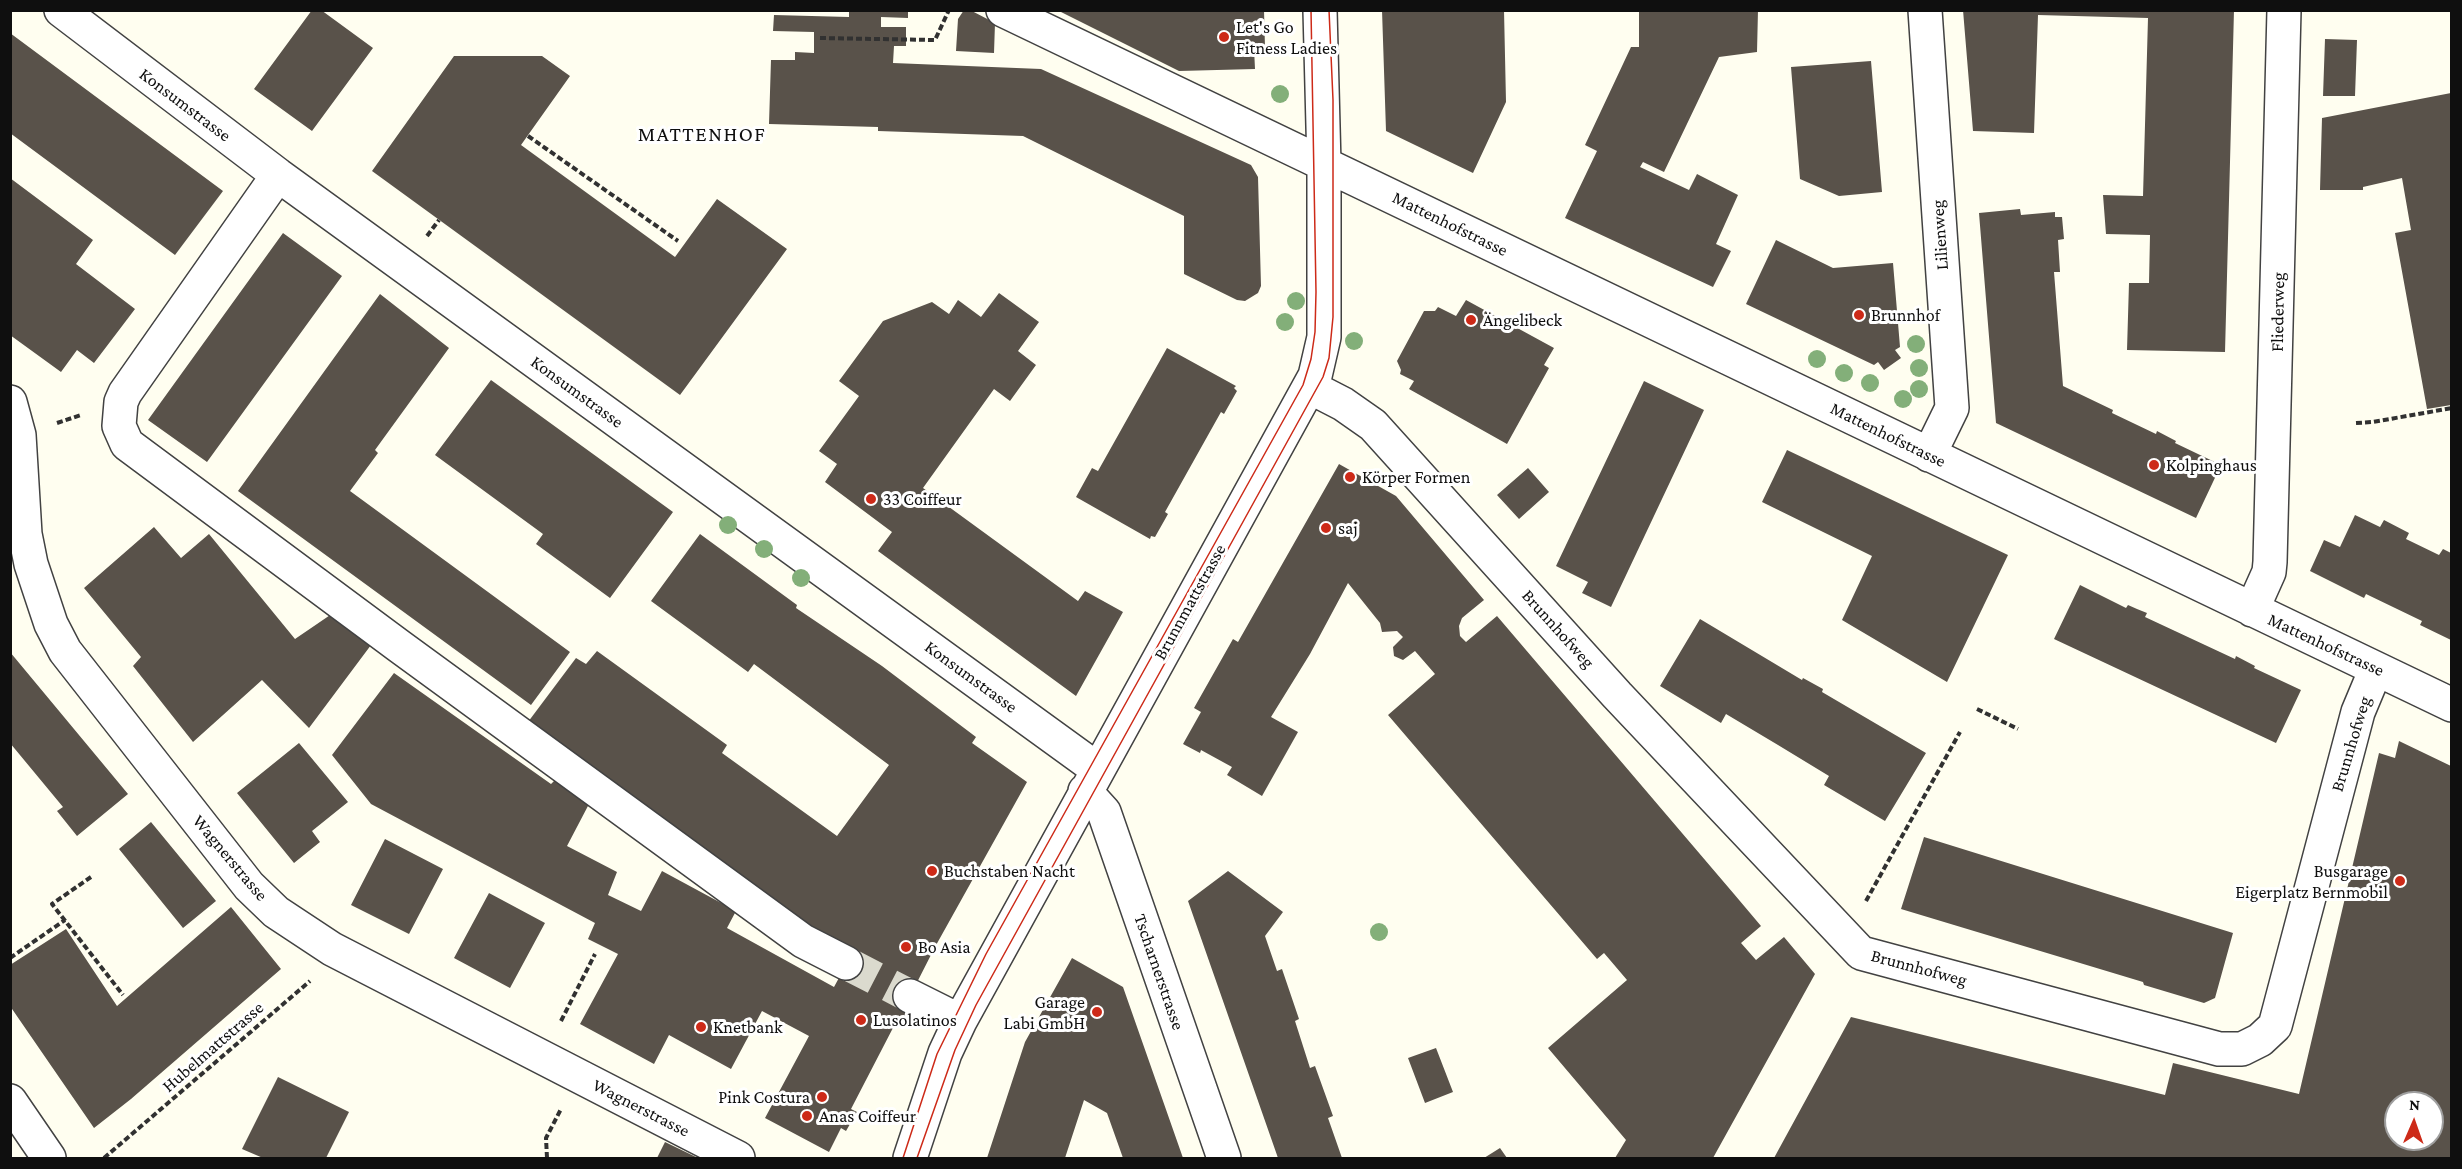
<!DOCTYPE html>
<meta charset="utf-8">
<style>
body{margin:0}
#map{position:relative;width:2462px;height:1169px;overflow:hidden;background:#fffef0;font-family:"Crimson Pro",serif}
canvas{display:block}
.frame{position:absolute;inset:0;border:12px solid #0f0f0f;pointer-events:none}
.north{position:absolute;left:2384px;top:1091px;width:60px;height:60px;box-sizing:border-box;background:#fff;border:2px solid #9f9f9f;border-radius:50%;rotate:2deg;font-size:16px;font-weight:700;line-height:24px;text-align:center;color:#0f0f0f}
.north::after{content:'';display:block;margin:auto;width:21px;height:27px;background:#cd2a18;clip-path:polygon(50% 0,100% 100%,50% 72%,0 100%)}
</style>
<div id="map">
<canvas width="2462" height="1169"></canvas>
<div class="frame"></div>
<div class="north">N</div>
</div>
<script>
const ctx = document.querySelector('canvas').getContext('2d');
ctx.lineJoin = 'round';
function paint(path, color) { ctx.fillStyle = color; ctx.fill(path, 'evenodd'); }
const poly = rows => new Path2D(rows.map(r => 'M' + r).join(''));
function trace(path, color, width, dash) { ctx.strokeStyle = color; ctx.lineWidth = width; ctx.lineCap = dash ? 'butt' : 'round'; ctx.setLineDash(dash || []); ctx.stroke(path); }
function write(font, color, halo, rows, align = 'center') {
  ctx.font = font + ' "Crimson Pro",serif'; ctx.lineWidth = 6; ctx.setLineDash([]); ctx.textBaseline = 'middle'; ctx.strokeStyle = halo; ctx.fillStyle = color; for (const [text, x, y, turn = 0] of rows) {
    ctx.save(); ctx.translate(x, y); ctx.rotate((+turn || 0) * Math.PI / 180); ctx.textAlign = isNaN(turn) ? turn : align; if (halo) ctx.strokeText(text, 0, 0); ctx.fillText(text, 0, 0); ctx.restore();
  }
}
paint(poly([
 [312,10,321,10,373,48,312,131,254,89],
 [849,10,908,10,908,18,881,17,881,27,906,27,906,46,894,46,893,63,1041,69,1251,165,1258,177,1261,286,1258,293,1245,301,1237,300,1184,274,1184,216,1023,136,878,131,878,127,769,124,771,60,795,60,795,52,814,53,814,32,773,31,774,15,849,17],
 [964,10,970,10,995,23,994,53,956,51,958,19],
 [1057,10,1264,10,1265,48,1254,48,1255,69,1179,71],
 [1382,10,1504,10,1506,102,1473,173,1386,131],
 [1639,10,1758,10,1757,52,1719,57,1664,172,1643,162,1640,167,1689,190,1697,174,1738,195,1716,244,1731,251,1713,287,1565,218,1597,151,1585,145,1631,47,1639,47],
 [1963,10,2234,10,2225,352,2127,350,2129,283,2149,283,2150,235,2106,234,2103,195,2143,196,2148,18,2038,15,2034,133,1973,131],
 [10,33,223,191,175,255,10,133],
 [2325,39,2357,40,2355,96,2323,96],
 [454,56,542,56,570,76,521,145,675,257,717,199,787,249,680,395,372,171],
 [1871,61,1882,192,1839,196,1800,179,1791,67],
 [2451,93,2451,405,2427,409,2395,233,2411,230,2402,178,2363,187,2363,190,2320,190,2322,118],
 [10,178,93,240,76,264,135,309,94,363,77,350,61,372,10,335],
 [2020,209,2021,215,2055,212,2055,217,2062,217,2064,239,2058,240,2060,272,2054,272,2063,386,2113,410,2112,413,2156,434,2157,431,2176,441,2175,443,2221,465,2196,518,1996,423,1979,213],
 [283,233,342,276,207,462,148,420],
 [1776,240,1833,268,1893,263,1900,347,1895,350,1901,358,1884,370,1878,362,1874,365,1746,304],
 [999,293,1039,322,1018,351,1036,365,1010,401,994,389,923,488,1078,601,1085,591,1123,612,1076,696,878,551,892,532,825,482,837,464,819,451,859,396,839,381,883,321,932,302,949,314,958,300,981,317],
 [380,294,449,348,375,450,378,453,350,491,570,652,531,705,238,491],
 [1466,300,1554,348,1544,365,1549,368,1507,444,1409,389,1414,381,1400,374,1401,370,1397,361,1424,311,1435,311,1438,307,1456,316],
 [1167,348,1236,386,1234,388,1237,391,1224,414,1221,412,1165,512,1168,514,1155,537,1151,536,1150,539,1076,497,1092,468,1098,471],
 [491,380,673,512,610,598,536,544,543,534,435,455],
 [1644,381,1704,410,1611,607,1582,593,1588,582,1556,566],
 [1787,450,2008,555,1947,682,1842,620,1872,556,1762,502],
 [1339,464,1396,496,1484,600,1462,618,1459,626,1460,636,1466,642,1497,616,1734,894,1761,926,1741,943,1756,960,1784,937,1815,974,1713,1158,1615,1158,1626,1140,1548,1048,1627,980,1604,953,1597,959,1388,715,1435,674,1415,651,1403,660,1394,656,1393,647,1403,637,1397,631,1382,632,1380,623,1348,583,1310,654,1271,717,1298,732,1262,796,1227,775,1232,767,1201,750,1200,753,1183,744,1201,712,1194,708,1233,639,1238,642],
 [1528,468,1549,492,1519,519,1497,495],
 [2355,515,2380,527,2384,520,2409,533,2406,539,2439,555,2443,549,2451,553,2451,640,2420,625,2422,621,2366,594,2364,598,2310,571,2324,540,2340,547],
 [154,527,181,558,209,534,295,639,339,609,377,637,309,728,262,680,193,742,133,666,141,657,84,588],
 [700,534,797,605,796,608,882,666,976,737,972,743,1027,782,935,947,905,1006,910,1009,901,1027,895,1024,851,1109,857,1112,846,1131,841,1128,829,1152,765,1118,809,1036,762,1011,731,1069,669,1035,654,1064,580,1024,618,954,588,939,595,923,371,804,332,755,394,673,551,784,556,779,589,804,567,846,617,872,608,895,641,911,662,871,736,911,727,928,834,987,853,952,810,929,528,722,576,658,586,664,597,651,727,745,722,753,837,836,889,765,754,664,748,672,651,601],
 [2080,585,2126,608,2128,605,2137,609,2147,613,2145,617,2235,659,2236,656,2255,666,2254,668,2301,690,2276,743,2054,639],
 [1700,619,1802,680,1803,678,1823,689,1822,692,1926,753,1885,821,1824,785,1829,776,1778,745,1726,714,1721,723,1660,686],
 [10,652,128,794,77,836,57,811,63,807,10,743],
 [2399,741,2451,766,2451,1158,1774,1158,1851,1017,2165,1095,2173,1063,2299,1094,2379,753,2395,758],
 [2396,1103,2432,1103,2432,1139,2396,1139],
 [299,743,348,802,312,831,320,842,294,863,237,793],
 [151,822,216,901,183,928,119,849],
 [1924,837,2233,933,2215,998,2204,1003,2144,985,2143,982,1901,909],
 [385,839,443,869,409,934,351,905],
 [1228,871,1283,912,1265,936,1277,971,1282,969,1299,1019,1295,1021,1310,1068,1315,1066,1333,1116,1328,1118,1342,1158,1278,1158,1188,901],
 [489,893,545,923,510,988,454,958],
 [231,907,281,969,131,1099,94,1128,10,1006,10,965,66,929,117,1006],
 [1072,958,1123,987,1183,1158,1123,1158,1107,1113,1084,1100,1065,1158,987,1158,1025,1042],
 [1436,1048,1453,1092,1425,1103,1408,1058],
 [278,1077,349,1112,326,1158,263,1158,242,1149],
 [665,1142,698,1158,657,1158],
 [1500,1148,1507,1158,1484,1158]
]), '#59524a');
trace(poly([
 [846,963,910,996]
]), '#dbdace', 33, [33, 16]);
const minor = poly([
 [61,10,278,175,1097,769],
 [1003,10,2452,705],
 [1925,10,1952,408,1929,455],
 [278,175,125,393,121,402,119,426,127,444,399,646,803,941,846,963],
 [1310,387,1343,404,1373,425,1617,695,1861,953,2219,1049,2242,1049,2260,1040,2275,1026,2358,712,2376,669],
 [10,402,19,435,25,534,31,564,51,624,65,651,249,886,276,912,332,949,738,1158],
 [2252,610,2269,572,2270,562,2284,10],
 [1085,791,1104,812,1224,1158],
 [910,996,960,1021],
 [10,1101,49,1158],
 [910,1158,945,1053,960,1021,1315,376,1324,337,1324,165,1320,10]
]);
trace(minor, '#424242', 36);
trace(poly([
 [820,38,935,40,949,10],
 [528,136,678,241],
 [427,236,439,220],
 [57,423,81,415],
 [2356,423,2373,422,2452,408],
 [1977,709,2018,729],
 [91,877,52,904,123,995],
 [1866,901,1960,732],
 [10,958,65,920],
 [561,1021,595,954],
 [104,1158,310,981],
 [547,1158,546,1138,561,1109]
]), '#313131', 4, [6, 3]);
trace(minor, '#fff', 33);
trace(poly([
 [903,1158,937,1054,986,954,1303,385,1311,359,1315,332,1316,292,1311,10],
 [917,1158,955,1050,976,1005,1323,377,1329,358,1333,317,1333,100,1329,10]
]), '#cd2a18', 1.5);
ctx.fillStyle = '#83af79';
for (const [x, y] of [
 [1280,94],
 [1296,301],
 [1285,322],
 [1354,341],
 [1916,344],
 [1817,359],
 [1919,368],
 [1844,373],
 [1870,383],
 [1919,389],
 [1903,399],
 [728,525],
 [764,549],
 [801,578],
 [1379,932]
]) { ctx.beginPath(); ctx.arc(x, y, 9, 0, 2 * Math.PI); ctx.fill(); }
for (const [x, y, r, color] of [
 [1224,37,6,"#cd2a18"],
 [1859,315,6,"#cd2a18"],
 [1471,320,6,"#cd2a18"],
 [2154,465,6,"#cd2a18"],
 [1350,477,6,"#cd2a18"],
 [871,499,6,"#cd2a18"],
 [1326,528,6,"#cd2a18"],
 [932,871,6,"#cd2a18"],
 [2400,881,6,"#cd2a18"],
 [906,947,6,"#cd2a18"],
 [1097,1012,6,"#cd2a18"],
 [861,1020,6,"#cd2a18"],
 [701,1027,6,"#cd2a18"],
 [822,1097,6,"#cd2a18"],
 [807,1116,6,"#cd2a18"]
]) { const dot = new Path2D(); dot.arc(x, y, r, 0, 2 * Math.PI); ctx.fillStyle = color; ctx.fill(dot); trace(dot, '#fff', 2); }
write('18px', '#0f0f0f', '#fff', [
 ["Let's Go",1236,27],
 ["Fitness Ladies",1236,48],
 ["Brunnhof",1871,315],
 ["Ängelibeck",1483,320],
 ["Kolpinghaus",2166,465],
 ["Körper Formen",1362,477],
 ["33 Coiffeur",883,499],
 ["saj",1338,528],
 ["Buchstaben Nacht",944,871],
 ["Busgarage",2388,871,"right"],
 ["Eigerplatz Bernmobil",2388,892,"right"],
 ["Bo Asia",918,947],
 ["Garage",1085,1002,"right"],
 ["Labi GmbH",1085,1023,"right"],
 ["Lusolatinos",873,1020],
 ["Knetbank",713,1027],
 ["Pink Costura",810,1097,"right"],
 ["Anas Coiffeur",819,1116]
], 'left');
write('18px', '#0f0f0f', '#fff', [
 ["Konsumstrasse",185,105,37],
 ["Mattenhofstrasse",1450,224,26],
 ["Lilienweg",1940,235,-94],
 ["Fliederweg",2278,312,-89],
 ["Konsumstrasse",577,392,36],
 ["Mattenhofstrasse",1888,435,26],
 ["Brunnmattstrasse",1190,602,-61],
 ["Brunnhofweg",1558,629,48],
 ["Mattenhofstrasse",2326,645,25],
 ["Konsumstrasse",971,677,36],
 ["Brunnhofweg",2351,744,-73],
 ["Wagnerstrasse",230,858,50],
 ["Brunnhofweg",1919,968,15],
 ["Tscharnerstrasse",1159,972,71],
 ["Hubelmattstrasse",213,1047,-41],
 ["Wagnerstrasse",641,1108,27]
]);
ctx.letterSpacing = '1.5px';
write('21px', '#0f0f0f', '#fff', [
 ["MATTENHOF",702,135]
]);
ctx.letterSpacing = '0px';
</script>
